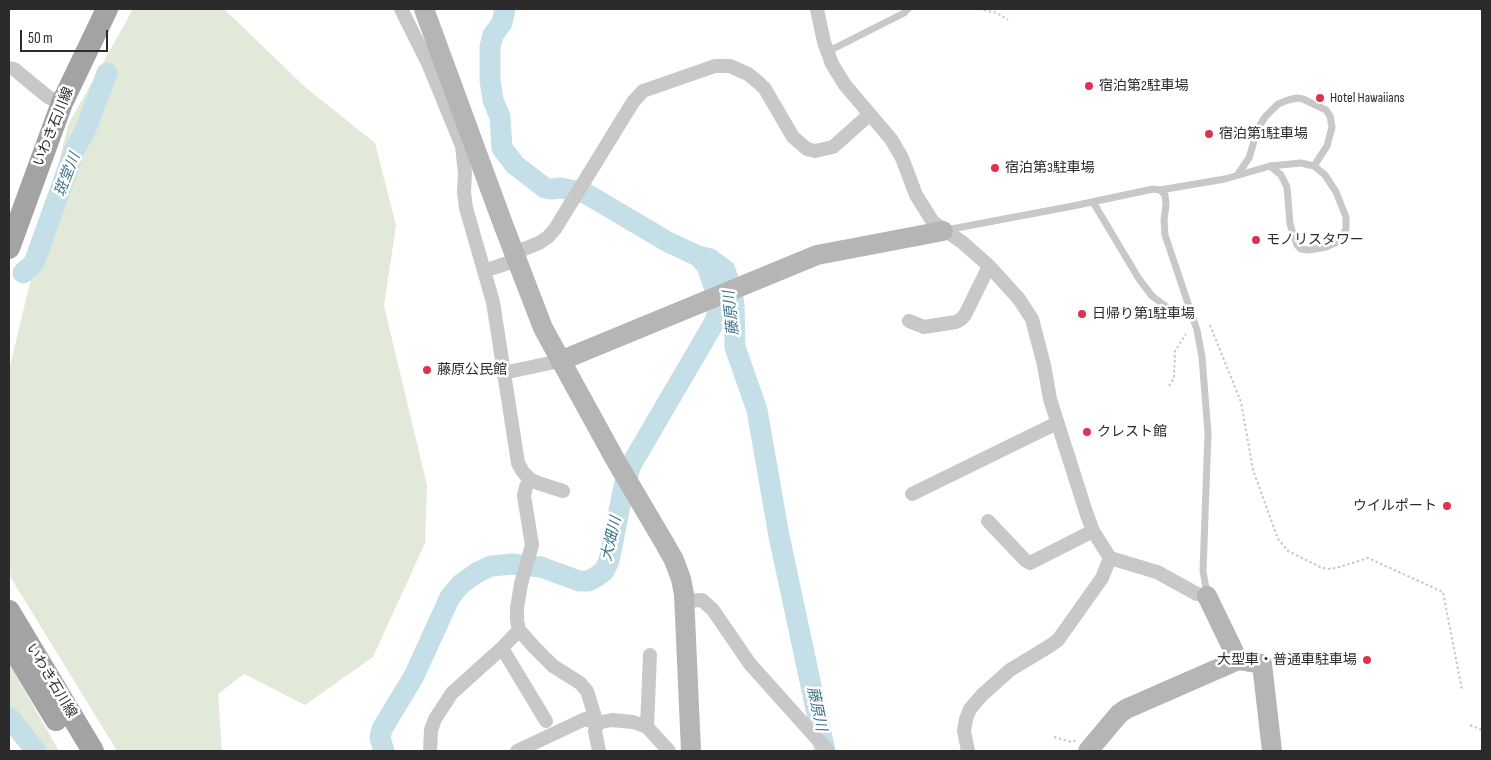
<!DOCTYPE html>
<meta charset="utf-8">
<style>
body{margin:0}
#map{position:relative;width:1491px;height:760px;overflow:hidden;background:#fff;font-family:"Sofia Sans Condensed",sans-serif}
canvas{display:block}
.frame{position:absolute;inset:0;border:10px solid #2b2b2b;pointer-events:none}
.scale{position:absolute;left:20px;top:30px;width:88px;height:22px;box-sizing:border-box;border:2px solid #2b2b2b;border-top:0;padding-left:6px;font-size:15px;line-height:18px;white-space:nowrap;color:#2b2b2b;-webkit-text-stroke:4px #fff;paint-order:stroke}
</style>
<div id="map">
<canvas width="1491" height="760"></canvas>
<div class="frame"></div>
<div class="scale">50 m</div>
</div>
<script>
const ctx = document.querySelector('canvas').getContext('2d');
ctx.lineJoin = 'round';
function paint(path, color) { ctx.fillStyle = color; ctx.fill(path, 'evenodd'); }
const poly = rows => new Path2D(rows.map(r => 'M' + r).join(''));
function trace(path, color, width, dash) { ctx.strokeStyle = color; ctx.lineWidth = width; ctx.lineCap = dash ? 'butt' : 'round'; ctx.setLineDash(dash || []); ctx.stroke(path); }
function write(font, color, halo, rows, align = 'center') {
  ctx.font = font + ' "Sofia Sans Condensed","Noto Sans JP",sans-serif'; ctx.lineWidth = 5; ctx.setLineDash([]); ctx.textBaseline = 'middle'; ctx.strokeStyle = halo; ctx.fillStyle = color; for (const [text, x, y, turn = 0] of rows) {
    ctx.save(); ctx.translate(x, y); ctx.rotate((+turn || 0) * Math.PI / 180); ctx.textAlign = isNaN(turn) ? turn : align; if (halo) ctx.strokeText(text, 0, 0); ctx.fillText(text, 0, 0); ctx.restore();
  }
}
paint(poly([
 [133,9,224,9,305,87,375,143,396,225,384,306,427,485,425,543,373,657,305,705,244,674,218,694,222,751,117,751,11,578,9,565,9,370,68,125],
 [9,663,59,751,35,751,9,712]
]), '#e3e9d9');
trace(poly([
 [505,9,502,23,493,35,490,47,490,80,493,100,500,117,502,148,515,165,545,188,551,189,561,188,585,193,668,242,698,256,710,259,725,270,731,287,734,305,735,347,757,410,779,536,825,751],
 [23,273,34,263,66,174,75,149,85,131,107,73],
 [9,717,36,751],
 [384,751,380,738,382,729,414,676,450,597,461,584,478,572,491,566,502,565,512,564,541,567,579,581,588,581,596,577,604,571,609,561,624,486,631,465,714,323,722,301,716,292,707,266,698,256]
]), '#c5dfe9', 21);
trace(poly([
 [979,9,997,13,1008,20],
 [1210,325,1241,402,1253,470,1278,539,1288,551,1320,567,1327,569,1336,568,1368,558,1443,592,1462,690],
 [1169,386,1174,378,1175,351,1186,334],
 [1470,725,1482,730],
 [1054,737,1072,742,1076,740]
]), '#c8c8c8', 2, [2.5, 2.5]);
trace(poly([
 [827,52,904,13,908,9],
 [1238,174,1249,158,1258,128,1265,117,1278,104,1288,100,1297,98,1303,99,1326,110,1330,116,1332,127,1327,146,1314,166],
 [1160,190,1165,195,1166,205,1164,220,1165,235,1197,330,1202,357,1208,433,1203,571,1207,594],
 [1093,202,1139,279,1152,296,1168,308,1193,319],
 [946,230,1073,206,1153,189,1160,190,1225,179,1270,166,1301,163,1314,166,1325,175,1336,192,1346,217,1346,229,1342,237,1337,242,1326,247,1309,250,1301,249,1297,245,1290,224,1287,187,1281,175,1270,166]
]), '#c8c8c8', 7);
trace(poly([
 [401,9,428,63,462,146,465,173,464,192,466,208,493,302,518,463,523,472,530,479,538,483,563,491],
 [817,9,824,42,832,64,845,85,891,139,902,158,916,195,933,222,962,242,989,266,1019,299,1032,319,1044,365,1050,399,1086,512,1093,531,1110,558,1157,572,1197,594,1207,596],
 [9,68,14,69,48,97,62,103],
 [514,253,539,243,548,237,555,229,633,102,643,91,715,66,730,66,748,74,759,83,765,89,793,137,807,149,815,151,833,147,869,115],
 [484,271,517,260],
 [909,321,924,327,956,322,961,319,965,315,989,266],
 [503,373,560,361],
 [912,494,1057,423],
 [988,521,1025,560,1030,563,1093,531],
 [684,601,702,600,713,610,750,664,828,751],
 [519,630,534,647,553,666,580,683,587,691,597,723],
 [502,648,546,721],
 [647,727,650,655],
 [430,751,431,730,435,719,452,693,502,648,519,630,517,620,517,608,521,584,532,545,524,496,526,487,530,479],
 [517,751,585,719,597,723],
 [599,751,595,731,597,723,612,720,633,722,647,727,669,751],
 [968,751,964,731,966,719,970,709,982,695,1010,670,1048,647,1058,640,1102,578,1110,558]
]), '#c8c8c8', 14);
trace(poly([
 [424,9,503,224,543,328,616,461,665,544,674,560,681,579,684,594,691,751],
 [560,361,817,255,943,231],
 [1207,596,1238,660,1262,664,1272,751],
 [1088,751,1119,714,1126,709,1238,660]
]), '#b5b5b5', 20);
trace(poly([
 [9,248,62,103,107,9],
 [9,611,93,751],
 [9,642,56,720]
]), '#a3a3a3', 22);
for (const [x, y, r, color] of [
 [1089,86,5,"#df3151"],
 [1320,98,5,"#df3151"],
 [1209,134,5,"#df3151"],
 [995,168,5,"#df3151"],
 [1256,240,5,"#df3151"],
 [1082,314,5,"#df3151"],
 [427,370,5,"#df3151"],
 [1087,432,5,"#df3151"],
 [1447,506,5,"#df3151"],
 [1367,660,5,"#df3151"]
]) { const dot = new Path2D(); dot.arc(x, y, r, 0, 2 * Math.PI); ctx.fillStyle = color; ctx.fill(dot); trace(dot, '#fff', 2); }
write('14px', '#2b2b2b', '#fff', [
 ["宿泊第2駐車場",1099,86],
 ["Hotel Hawaiians",1330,98],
 ["宿泊第1駐車場",1219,134],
 ["宿泊第3駐車場",1005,168],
 ["モノリスタワー",1266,240],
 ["日帰り第1駐車場",1092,314],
 ["藤原公民館",437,370],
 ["クレスト館",1097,432],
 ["ウイルポート",1437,506,"right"],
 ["大型車・普通車駐車場",1357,660,"right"]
], 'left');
write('14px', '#2b2b2b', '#fff', [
 ["いわき石川線",54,127,-68],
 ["いわき石川線",51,681,59]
]);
write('italic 15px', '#3d758a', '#fff', [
 ["斑堂川",68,175,-69],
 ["藤原川",732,313,-96],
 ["大畑川",612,539,-77],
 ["藤原川",816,709,78]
]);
</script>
